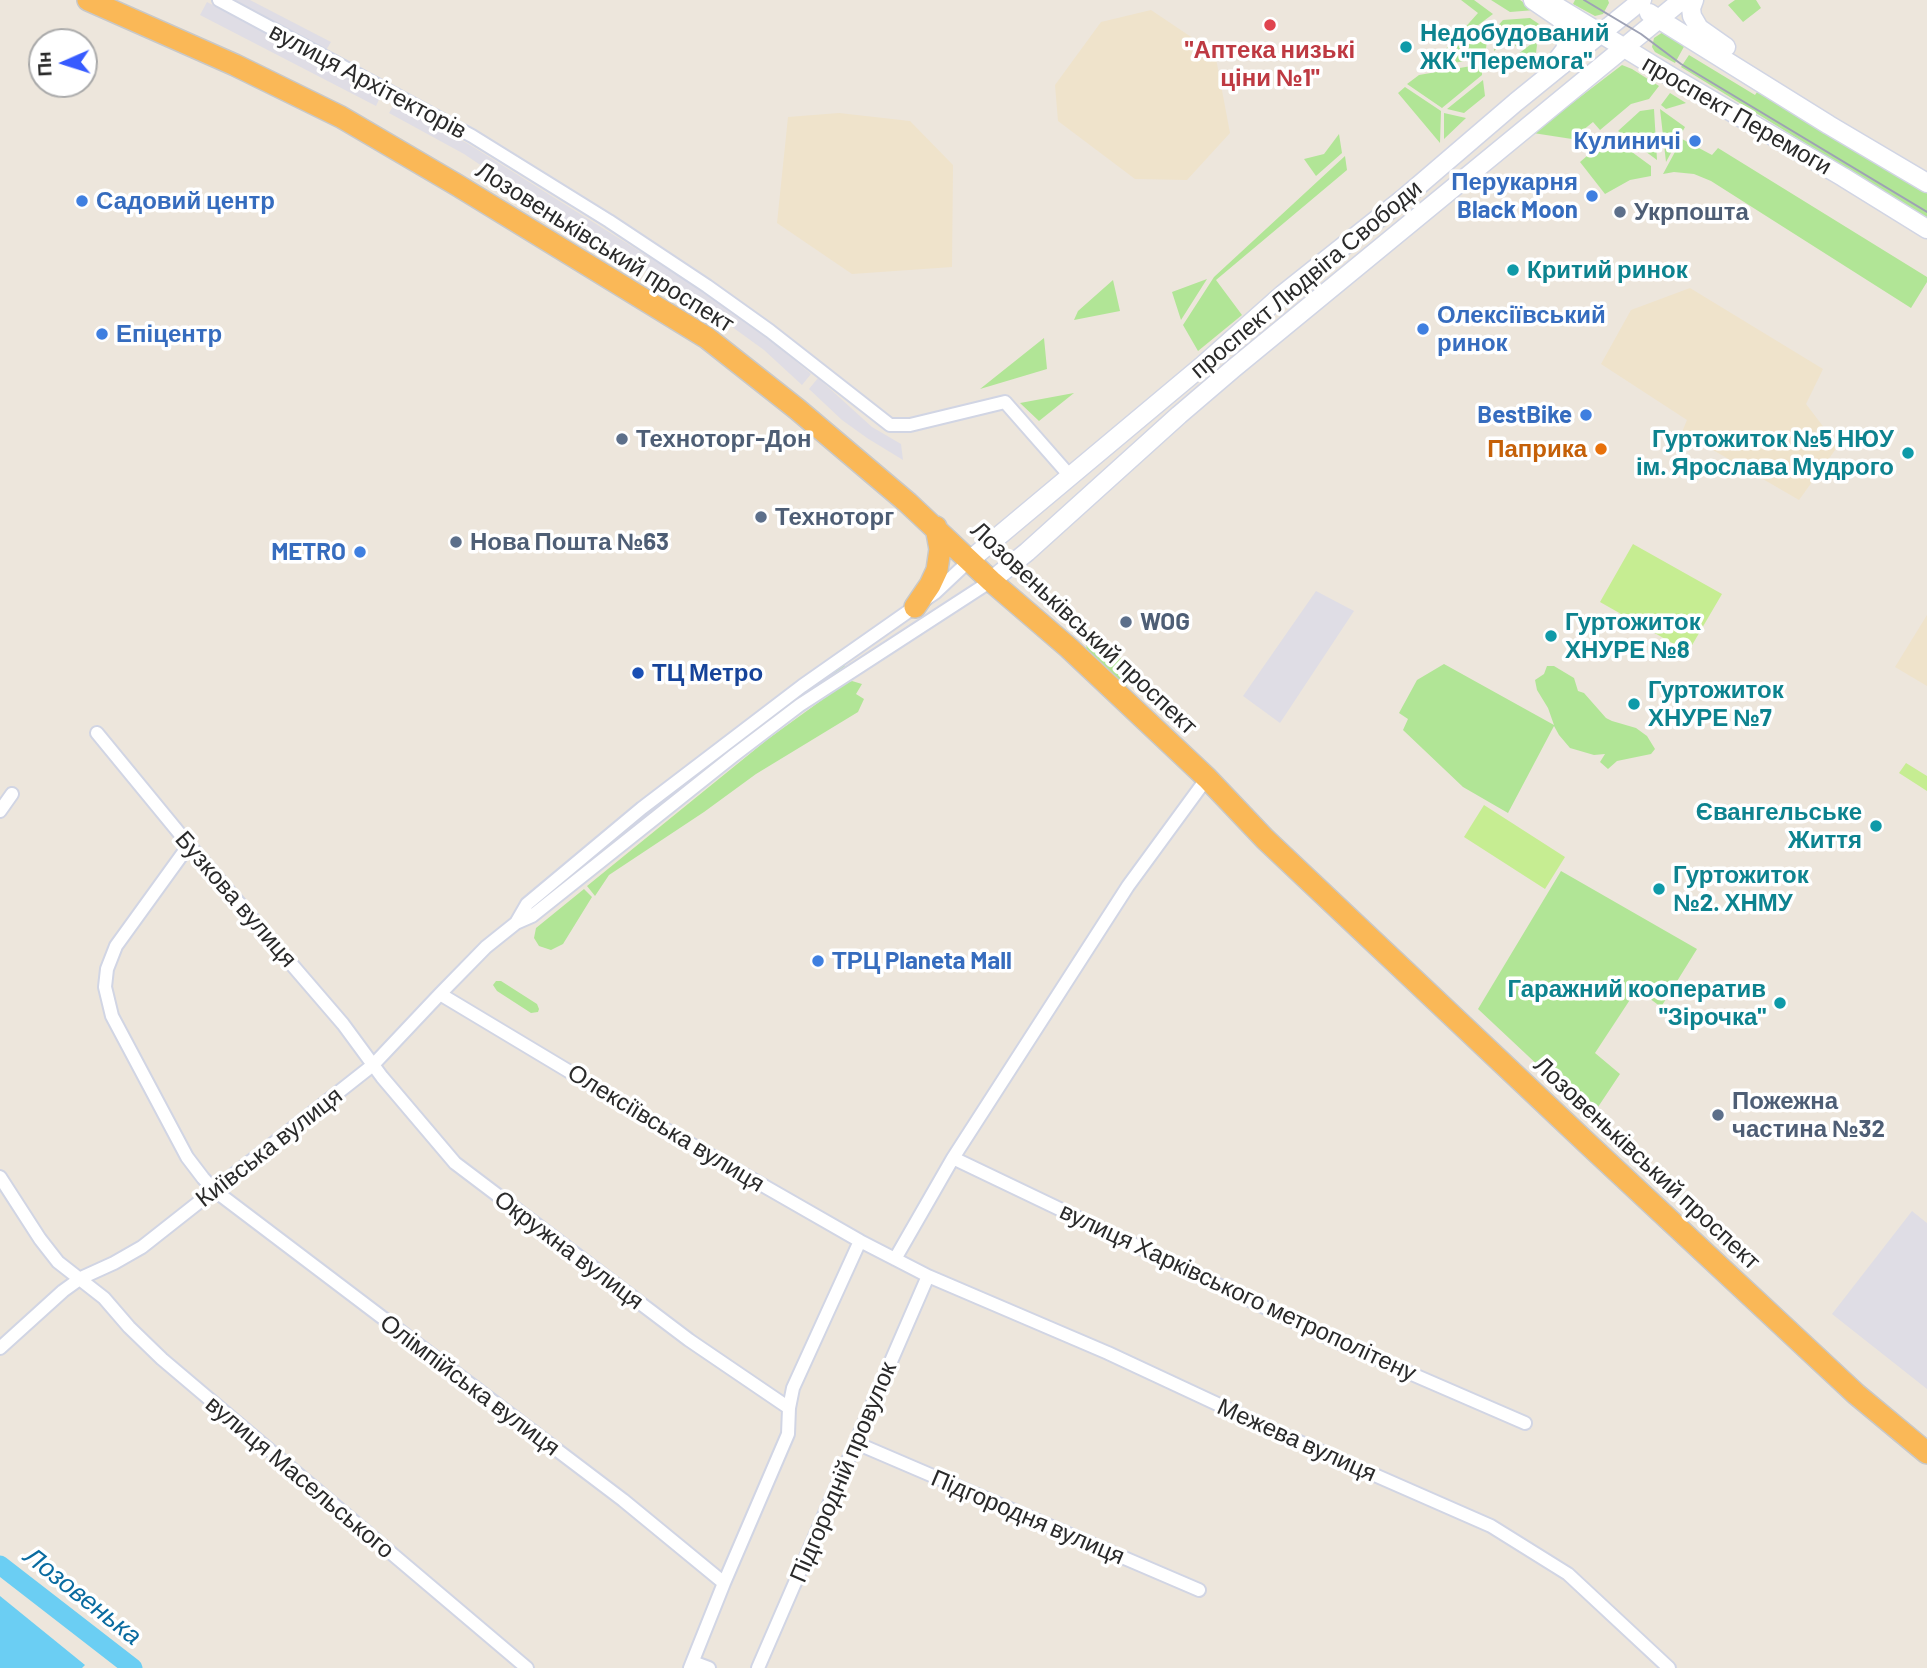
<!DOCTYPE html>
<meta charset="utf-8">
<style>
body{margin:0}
#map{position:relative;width:1927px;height:1668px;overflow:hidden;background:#ede6dc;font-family:Barlow,sans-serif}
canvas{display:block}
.north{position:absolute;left:28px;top:28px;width:70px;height:70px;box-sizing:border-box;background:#fff;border:2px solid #aaa;border-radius:50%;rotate:267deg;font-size:19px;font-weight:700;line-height:28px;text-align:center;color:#2a2a2a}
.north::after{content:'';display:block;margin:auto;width:24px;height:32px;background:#375bff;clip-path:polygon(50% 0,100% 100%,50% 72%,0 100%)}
</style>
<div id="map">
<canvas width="1927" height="1668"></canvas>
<div class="north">Пн</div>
</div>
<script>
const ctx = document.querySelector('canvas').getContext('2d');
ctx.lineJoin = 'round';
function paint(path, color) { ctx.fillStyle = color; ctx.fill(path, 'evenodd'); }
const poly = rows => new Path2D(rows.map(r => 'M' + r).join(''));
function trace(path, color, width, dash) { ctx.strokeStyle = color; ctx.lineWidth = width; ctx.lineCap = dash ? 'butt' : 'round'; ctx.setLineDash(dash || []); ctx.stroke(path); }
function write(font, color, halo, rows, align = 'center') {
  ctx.font = font + ' Barlow,sans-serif'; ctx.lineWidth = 7; ctx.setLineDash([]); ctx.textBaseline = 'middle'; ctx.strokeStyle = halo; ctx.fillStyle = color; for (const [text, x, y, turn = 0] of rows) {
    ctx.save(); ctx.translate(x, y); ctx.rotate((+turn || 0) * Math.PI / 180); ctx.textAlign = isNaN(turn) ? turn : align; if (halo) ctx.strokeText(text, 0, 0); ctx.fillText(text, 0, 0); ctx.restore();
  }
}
paint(poly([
 [225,0,250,0,331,42,325,52],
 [207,2,382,93,376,106,200,15],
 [395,103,470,145,687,281,775,344,811,374,802,385,764,350,706,308,555,215,464,154,389,113],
 [818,378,872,427,901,444,903,460,867,438,842,420,809,389],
 [1316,591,1354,611,1280,723,1243,696],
 [1912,1211,1927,1223,1927,1389,1832,1314]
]), '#dfdde5');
paint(poly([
 [1151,10,1215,53,1230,133,1187,180,1135,179,1058,121,1055,85,1101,22],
 [839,113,910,121,953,165,952,267,852,274,777,223,788,117],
 [1690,288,1823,369,1806,404,1838,446,1799,500,1682,432,1687,420,1601,364,1631,310],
 [1927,615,1927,686,1895,667]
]), '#efe3cb');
paint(poly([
 [1461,0,1474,0,1493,14,1445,50,1478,13],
 [1491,0,1520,0,1535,10,1510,12],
 [1575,0,1608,0,1609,3,1603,14,1595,16,1573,4],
 [1735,0,1756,0,1761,8,1743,22,1728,5],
 [1530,18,1542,26,1517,48,1510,38,1494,51,1495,29,1503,20],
 [1485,27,1488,30,1486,49,1475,59,1427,68],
 [1663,32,1686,43,1675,63,1655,52,1652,47,1654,38],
 [1535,41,1537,45,1536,53,1529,63,1516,70,1507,70,1500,68],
 [1689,55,1755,95,1759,89,1927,190,1927,218,1681,67],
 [1477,65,1482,71,1482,75,1442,108,1407,84,1419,75],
 [1622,65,1632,69,1659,86,1649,99,1631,104,1600,130,1593,122,1572,139,1533,133],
 [1483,80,1485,96,1464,113,1447,109],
 [1405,87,1441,111,1440,143,1398,93],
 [1670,93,1686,103,1666,109,1661,105],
 [1654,109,1657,160,1618,131,1640,111],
 [1660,109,1685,127,1666,162],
 [1444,113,1466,118,1444,139],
 [1339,134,1342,153,1316,176,1304,159,1324,154],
 [1610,136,1651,166,1651,176,1630,180,1605,194,1580,162],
 [1682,139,1712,155,1718,148,1927,277,1927,282,1911,308,1711,181,1694,174,1674,172,1663,174],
 [1345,156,1347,170,1216,280,1242,315,1198,351,1183,325,1214,277],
 [1207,279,1181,320,1172,292],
 [1113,280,1120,311,1074,320,1078,311],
 [1044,338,1047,369,980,389],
 [1074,393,1039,421,1020,403],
 [1091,641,1104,643,1129,666,1131,676,1130,681,1126,687,1086,650,1087,643],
 [844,663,845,666,800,699,696,779,694,776,761,723],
 [1444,664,1554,725,1548,708,1537,690,1535,680,1544,674,1547,666,1554,666,1574,678,1578,691,1584,693,1606,718,1612,721,1636,728,1647,736,1655,749,1651,754,1617,761,1608,769,1600,762,1605,754,1594,755,1570,748,1559,735,1554,726,1508,813,1463,787,1403,730,1408,719,1399,713,1417,680],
 [852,681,862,684,856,694,864,699,858,712,756,774,704,812,609,875,595,896,587,886,768,739,844,684],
 [1561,871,1697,949,1661,1007,1637,989,1595,1053,1620,1074,1592,1116,1478,1009],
 [584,889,592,897,563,944,551,950,539,946,534,938,536,928],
 [496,981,501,981,537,1004,539,1009,538,1012,531,1013,497,991,493,985]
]), '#b1e596');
paint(poly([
 [1633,544,1722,594,1688,652,1600,602],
 [1906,763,1927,776,1927,791,1899,773],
 [1484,805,1565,857,1545,889,1464,837]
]), '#c6ed92');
paint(poly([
 [0,1596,85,1665,82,1668,0,1668]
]), '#6bcef3');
trace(poly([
 [0,1565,133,1668]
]), '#6bcef3', 19);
const minor = poly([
 [219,0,472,136,609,221,707,286,770,331,890,425,910,425,1005,402,1070,476],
 [97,733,189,845,343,1024,382,1077,455,1163,689,1340,789,1408],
 [0,811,12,794],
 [189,845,116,946,107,969,105,987,112,1016,187,1157,203,1178,214,1190,623,1500,724,1583],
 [516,923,527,904,642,808,802,686,936,592,970,560],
 [440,994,675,1135,860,1241,895,1259,928,1276,1108,1353,1288,1437,1491,1526,1568,1574,1669,1668],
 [953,1158,1331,1339,1525,1423],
 [0,1177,40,1239,58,1262,104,1298,129,1327,162,1359,527,1668],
 [895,1259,953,1158,1128,886,1207,778],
 [0,1348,63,1291,81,1278,114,1263,142,1247,373,1065,440,994,486,947,516,923,532,916,733,756,800,705,991,581],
 [856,1443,1199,1590],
 [693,1662,709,1668],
 [690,1668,724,1583,788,1434,789,1408,793,1388,860,1241],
 [758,1668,928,1276]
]);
const secondary = poly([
 [1533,0,1558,17,1564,23,1566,30,1567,41,1565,50,1552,67],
 [1546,0,1672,77,1843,177,1927,229],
 [1694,0,1691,8,1692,16,1699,28,1726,47],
 [1649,13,1829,125,1927,183],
 [970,560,1202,366,1282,295,1404,198,1516,102,1642,0],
 [991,581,1027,552,1179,415,1234,368,1682,0]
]);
const trunk = poly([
 [88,0,235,65,341,117,457,185,707,338,797,409,908,503,991,581,1069,648,1207,778,1265,839,1588,1144,1856,1394,1927,1453],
 [915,607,930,585,937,570,940,549,936,527]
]);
trace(minor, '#d1d5e4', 16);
trace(secondary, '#d1d5e4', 21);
trace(trunk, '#c8c8c8', 24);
trace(minor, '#fff', 12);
trace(secondary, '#fff', 18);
trace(trunk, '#fab857', 21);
trace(poly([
 [1584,0,1641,34,1681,64,1927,212]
]), '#9ea2b5', 2);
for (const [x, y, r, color] of [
 [1270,25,7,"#e0444e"],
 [1406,47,7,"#0f9aa8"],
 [1695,141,7,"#3f7fe0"],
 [1592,196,7,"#3f7fe0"],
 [82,201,7,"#3f7fe0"],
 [1620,212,7,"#5c6f8a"],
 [1513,270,7,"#0f9aa8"],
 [1423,329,7,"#3f7fe0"],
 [102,334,7,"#3f7fe0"],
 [1586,415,7,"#3f7fe0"],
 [622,439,7,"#5c6f8a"],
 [1601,449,7,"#e8710a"],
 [1908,453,7,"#0f9aa8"],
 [761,517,7,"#5c6f8a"],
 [456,542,7,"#5c6f8a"],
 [360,552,7,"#3f7fe0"],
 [1126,622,7,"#5c6f8a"],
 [1551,636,7,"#0f9aa8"],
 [638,673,7,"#1a4fb4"],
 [1634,704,7,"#0f9aa8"],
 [1876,826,7,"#0f9aa8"],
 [1659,889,7,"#0f9aa8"],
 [818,961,7,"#3f7fe0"],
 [1780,1003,7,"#0f9aa8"],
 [1718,1115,7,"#5c6f8a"]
]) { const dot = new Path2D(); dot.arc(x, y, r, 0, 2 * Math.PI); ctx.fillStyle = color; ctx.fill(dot); trace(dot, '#fff', 2.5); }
write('bold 24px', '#0d838f', '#fff', [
 ["Недобудований",1420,33],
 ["ЖК \"Перемога\"",1420,61],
 ["Критий ринок",1527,270],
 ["Гуртожиток №5 НЮУ",1894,439,"right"],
 ["ім. Ярослава Мудрого",1894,467,"right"],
 ["Гуртожиток",1565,622],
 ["ХНУРЕ №8",1565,650],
 ["Гуртожиток",1648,690],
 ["ХНУРЕ №7",1648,718],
 ["Євангельське",1862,812,"right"],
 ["Життя",1862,840,"right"],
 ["Гуртожиток",1673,875],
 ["№2. ХНМУ",1673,903],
 ["Гаражний кооператив",1766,989,"right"],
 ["\"Зірочка\"",1766,1017,"right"]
], 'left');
write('bold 24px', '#be3a42', '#fff', [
 ["\"Аптека низькі",1270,50],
 ["ціни №1\"",1270,78]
]);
write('24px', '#2a2a2a', '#fff', [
 ["вулиця Архітекторів",368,81,28],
 ["проспект Перемоги",1737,115,30],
 ["Лозовеньківський проспект",605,247,32],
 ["проспект Людвіга Свободи",1306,279,-40],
 ["Лозовеньківський проспект",1084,628,43],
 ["Бузкова вулиця",236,899,49],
 ["Олексіївська вулиця",666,1128,31],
 ["Київська вулиця",269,1147,-38],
 ["Лозовеньківський проспект",1647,1163,43],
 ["Окружна вулиця",569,1250,37],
 ["вулиця Харківського метрополітену",1238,1292,25],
 ["Олімпійська вулиця",470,1385,37],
 ["Межева вулиця",1297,1440,24],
 ["Підгородній провулок",843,1472,-67],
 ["вулиця Масельського",300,1477,40],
 ["Підгородня вулиця",1028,1517,23]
]);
write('bold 24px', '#366cbe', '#fff', [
 ["Кулиничі",1681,141],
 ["Перукарня",1578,182],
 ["Black Moon",1578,210],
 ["Садовий центр",96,201,"left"],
 ["Олексіївський",1437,315,"left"],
 ["ринок",1437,343,"left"],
 ["Епіцентр",116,334,"left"],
 ["BestBike",1572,415],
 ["METRO",346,552],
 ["ТРЦ Planeta Mall",832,961,"left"]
], 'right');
write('bold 24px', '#4e5e75', '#fff', [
 ["Укрпошта",1634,212],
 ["Техноторг-Дон",636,439],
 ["Техноторг",775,517],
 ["Нова Пошта №63",470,542],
 ["WOG",1140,622],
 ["Пожежна",1732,1101],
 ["частина №32",1732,1129]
], 'left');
write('bold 24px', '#c56008', '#fff', [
 ["Паприка",1587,449]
], 'right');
write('bold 24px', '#164399', '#fff', [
 ["ТЦ Метро",652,673]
], 'left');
write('italic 26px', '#096ba0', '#fff', [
 ["Лозовенька",83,1596,38]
]);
</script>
